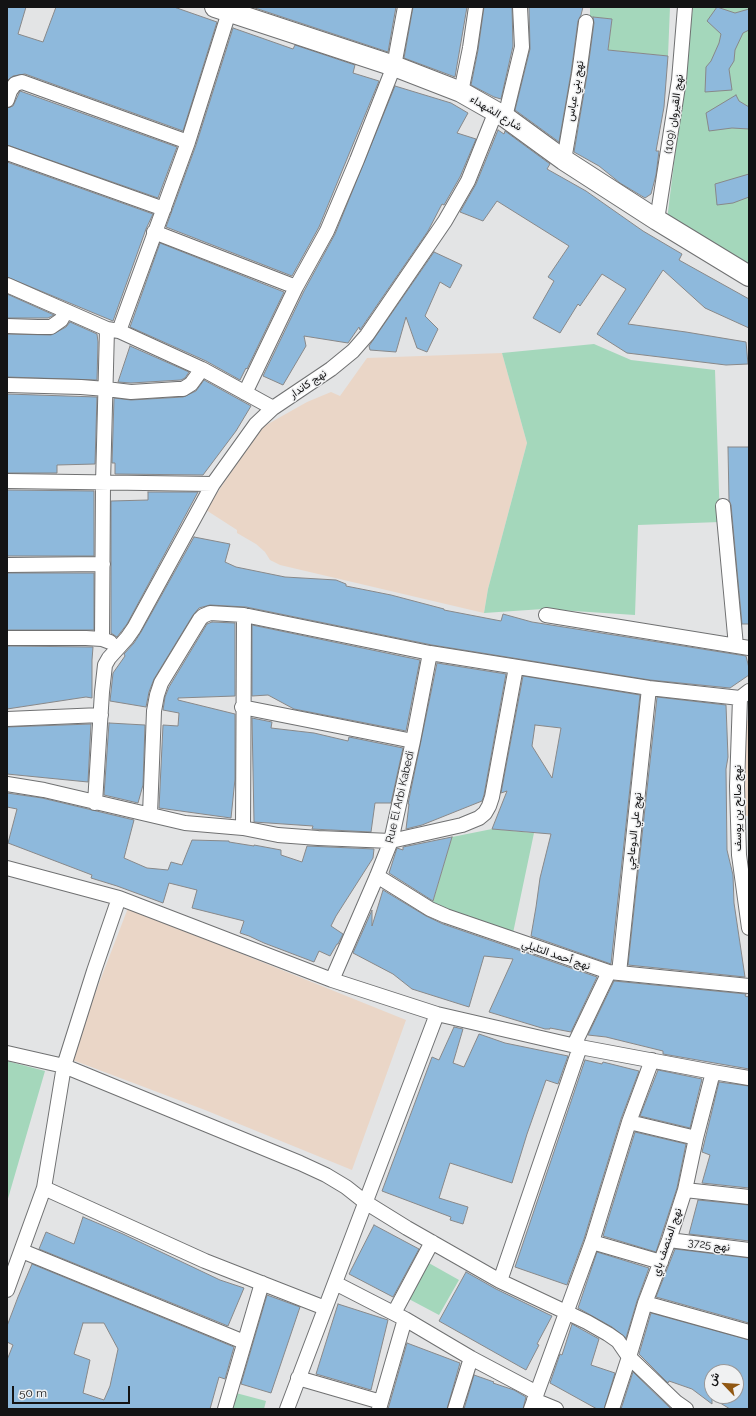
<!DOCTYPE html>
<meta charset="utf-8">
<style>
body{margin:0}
#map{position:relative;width:756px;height:1416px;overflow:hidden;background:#e3e4e5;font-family:Raleway,Vazirmatn,sans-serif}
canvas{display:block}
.frame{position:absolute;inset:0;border:8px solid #131314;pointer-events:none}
.north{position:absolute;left:704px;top:1364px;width:40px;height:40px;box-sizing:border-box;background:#f0f1f2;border:1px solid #989899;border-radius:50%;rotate:295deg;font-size:11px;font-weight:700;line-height:16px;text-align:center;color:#131314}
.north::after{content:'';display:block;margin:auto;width:14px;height:18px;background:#915813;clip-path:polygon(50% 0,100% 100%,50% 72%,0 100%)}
.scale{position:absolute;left:12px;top:1386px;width:118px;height:18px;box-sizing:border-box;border:2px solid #131314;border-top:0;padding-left:5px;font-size:12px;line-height:14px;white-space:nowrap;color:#131314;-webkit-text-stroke:3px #f0f1f2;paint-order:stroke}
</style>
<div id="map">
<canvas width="756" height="1416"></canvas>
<div class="frame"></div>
<div class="north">ش</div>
<div class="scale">50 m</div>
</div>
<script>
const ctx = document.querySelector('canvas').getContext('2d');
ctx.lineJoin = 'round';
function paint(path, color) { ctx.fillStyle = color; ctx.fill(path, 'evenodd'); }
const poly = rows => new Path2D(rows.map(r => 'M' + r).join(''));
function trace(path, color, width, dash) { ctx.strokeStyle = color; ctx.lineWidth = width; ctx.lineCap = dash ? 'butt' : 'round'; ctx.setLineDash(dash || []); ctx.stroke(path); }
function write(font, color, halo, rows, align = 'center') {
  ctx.font = font + ' Raleway,Vazirmatn,sans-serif'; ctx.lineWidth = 3; ctx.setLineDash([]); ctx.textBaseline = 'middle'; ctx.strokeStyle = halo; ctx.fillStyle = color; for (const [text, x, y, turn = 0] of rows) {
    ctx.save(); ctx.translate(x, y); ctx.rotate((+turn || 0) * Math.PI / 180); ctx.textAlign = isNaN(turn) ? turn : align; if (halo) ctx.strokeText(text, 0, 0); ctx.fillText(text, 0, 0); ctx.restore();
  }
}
paint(poly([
 [502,353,527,443,488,589,484,613,280,565,270,560,265,552,256,544,237,533,237,530,206,510,259,429,307,402,331,392,340,396,367,358],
 [749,717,749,816,744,816,746,723],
 [128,908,406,1020,352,1170,205,1110,70,1059]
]), '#ead6c7');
paint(poly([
 [590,7,670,7,668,56,608,50,612,19,590,17],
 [693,7,749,7,749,268,667,220],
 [594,344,631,360,715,370,720,522,638,525,635,615,543,609,484,613,488,589,527,443,502,353],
 [492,829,534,833,513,933,432,905,452,837],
 [7,1061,45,1071,7,1202],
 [427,1262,459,1280,439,1315,407,1298],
 [236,1393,266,1401,264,1409,232,1409]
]), '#a4d7bb');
const building = poly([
 [7,7,26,7,18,34,43,42,56,7,174,7,217,22,183,131,25,74,13,76,7,81,7,7],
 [252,7,396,7,388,52,252,7],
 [413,7,467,7,455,77,404,58,413,7],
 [484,7,512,7,513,46,501,99,494,97,471,85,478,50,484,7],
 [529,7,583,7,581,15,578,21,571,73,559,142,515,110,530,49,529,7],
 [717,7,735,13,749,9,749,30,743,33,735,50,734,61,729,69,732,90,705,92,706,67,711,61,719,43,721,34,707,21,717,7],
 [593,17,612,19,608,50,668,56,664,107,656,151,659,151,656,175,651,194,645,198,620,183,599,166,574,152,587,75,594,23,593,17],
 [233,28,293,49,295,45,355,65,353,73,379,81,319,227,292,276,166,227,196,145,233,28],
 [395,86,451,103,468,113,457,133,476,139,460,177,444,205,442,204,428,231,360,330,359,327,348,343,304,336,306,346,283,385,263,376,304,291,335,234,395,86],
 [20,91,177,147,158,198,7,145,7,108,13,106,20,91],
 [736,95,739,101,749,107,749,129,732,128,709,131,706,113,736,95],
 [498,130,504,134,505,131,550,164,547,169,586,191,643,231,682,254,679,260,749,299,749,328,705,308,663,270,628,324,686,332,746,342,748,364,726,365,627,353,597,334,626,289,602,274,580,306,578,304,560,333,533,318,554,281,548,277,569,246,497,201,483,221,460,212,476,184,498,130],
 [7,162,153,214,146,229,113,321,7,277,7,162],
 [749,174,749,197,733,203,717,205,715,184,749,174],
 [160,243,284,292,247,369,246,368,240,380,206,361,130,327,160,243],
 [434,252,462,265,450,288,440,282,425,316,438,329,427,352,417,348,406,317,396,352,370,350,369,346,434,252],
 [7,294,54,315,48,318,7,318,7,294],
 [70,322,97,334,98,342,97,380,7,377,7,334,51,335,66,327,70,322],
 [130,346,189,372,185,378,181,380,131,383,118,382,130,346],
 [204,380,251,406,236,431,203,475,115,474,115,463,112,463,114,398,131,400,183,397,196,391,204,380],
 [7,394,97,397,95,464,57,465,57,473,7,473,7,394],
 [728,447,749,447,749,624,742,624,731,505,729,500,728,447],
 [7,490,94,491,94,556,7,556,7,490],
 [148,492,198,492,127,624,117,637,111,633,111,501,148,500,148,492],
 [194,537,230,544,225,562,236,567,285,577,336,580,346,584,346,586,391,595,444,609,444,610,501,621,503,614,532,622,746,656,749,668,749,675,730,688,650,680,432,645,246,607,210,605,199,608,193,615,154,679,149,692,146,707,110,701,113,673,125,656,124,654,134,643,141,632,194,537],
 [7,573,94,573,94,630,7,630,7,573],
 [212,622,235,623,235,696,178,698,178,700,235,714,235,779,231,818,159,808,163,725,178,726,179,713,163,710,165,697,169,687,207,624,212,622],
 [252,625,420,660,406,731,294,709,268,695,252,696,252,625],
 [7,646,93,647,92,660,92,698,86,697,7,709,7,646],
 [437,663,506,674,484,795,482,801,422,825,406,829,409,804,408,804,437,663],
 [523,676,640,695,611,964,531,936,536,907,540,878,551,834,492,829,507,791,501,793,523,676],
 [535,725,561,728,552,778,532,746,535,725],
 [657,697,726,705,728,757,726,769,727,850,733,875,734,903,745,977,628,965,657,697],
 [252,718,272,722,271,728,314,733,348,741,349,737,403,748,391,803,375,803,371,832,312,829,313,826,254,822,252,718],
 [109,723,145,725,143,785,138,803,104,795,109,723],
 [91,724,88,782,7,774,7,727,91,724],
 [7,793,42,798,134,820,124,858,147,868,168,870,171,862,182,865,192,840,229,841,229,842,254,846,254,845,281,850,281,855,302,862,307,846,374,849,373,858,336,916,331,926,343,934,338,944,337,944,330,956,319,951,314,962,264,943,249,936,240,933,244,921,192,908,197,890,169,883,163,903,117,886,91,878,92,875,8,843,17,809,7,807,7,793],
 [452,837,433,901,389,873,397,848,403,850,403,847,452,837],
 [383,890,426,916,443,924,597,977,571,1032,550,1028,550,1029,545,1029,489,1012,513,959,484,956,469,1007,412,989,393,974,353,953,372,910,372,926,383,890],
 [614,981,746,994,745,996,749,997,749,1069,663,1054,663,1051,606,1037,588,1035,614,981],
 [454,1027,463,1029,453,1063,464,1067,479,1034,505,1043,568,1056,558,1084,546,1080,527,1134,512,1183,450,1163,439,1198,468,1207,463,1224,450,1220,451,1217,382,1191,432,1057,439,1060,454,1027],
 [585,1060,602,1064,603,1062,639,1071,621,1119,584,1239,567,1285,515,1267,585,1060],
 [658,1070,702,1079,690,1128,640,1116,658,1070],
 [719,1082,749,1086,749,1188,702,1183,710,1155,702,1152,719,1082],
 [635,1132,686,1144,677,1188,656,1252,603,1236,635,1132],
 [698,1200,749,1205,749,1241,689,1234,698,1200],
 [83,1217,123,1234,220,1280,244,1288,228,1326,39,1249,46,1232,74,1244,83,1217],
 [374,1225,419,1249,393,1297,349,1274,374,1225],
 [675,1249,749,1258,749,1323,656,1297,675,1249],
 [597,1252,649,1268,637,1301,626,1338,612,1327,578,1308,597,1252],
 [32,1264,234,1347,225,1379,219,1377,210,1409,7,1409,7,1360,13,1345,7,1342,7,1326,18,1297,32,1264],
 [83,1323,104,1323,118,1349,110,1386,104,1400,83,1393,90,1360,74,1354,83,1323],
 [466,1272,496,1289,552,1316,537,1344,539,1345,526,1370,439,1321,466,1272],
 [267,1295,300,1307,271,1393,241,1384,267,1295],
 [338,1304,388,1320,371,1390,316,1374,338,1304],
 [651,1313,749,1340,749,1409,730,1409,712,1398,712,1404,692,1389,669,1381,668,1383,639,1354,651,1313],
 [712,1372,736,1372,736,1396,712,1396,712,1372],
 [572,1324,599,1339,591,1365,615,1373,604,1409,597,1409,550,1383,560,1354,562,1355,572,1324],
 [407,1343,460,1363,447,1409,388,1409,407,1343],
 [633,1372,670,1408,671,1409,621,1409,633,1372],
 [474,1375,494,1382,493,1383,514,1390,526,1397,523,1409,464,1409,474,1375]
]);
paint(building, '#8eb9dc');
trace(building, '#888889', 1);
const street = poly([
 [461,92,470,48,476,7],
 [7,100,10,91,15,84,22,82,188,142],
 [505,117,522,47,520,7],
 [7,153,164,209],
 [564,160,579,74,586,22],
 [657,220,679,80,685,7],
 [154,232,296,287],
 [7,285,107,329,119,331,202,369,273,408,331,369,353,351,367,335,445,221,468,181,496,111],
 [7,326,38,327,51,327,61,320,66,311],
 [119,331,188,142,229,12],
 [7,385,81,387,106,389,131,392,178,389,183,389,191,384,202,369],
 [245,393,296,287,327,231,357,160,394,66,405,7],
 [7,481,213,484],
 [723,506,736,646],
 [7,565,103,564],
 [546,615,749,648],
 [7,638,86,638,102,639,110,642],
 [102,639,103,483,107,329],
 [749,691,740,698,737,786,739,855,749,928],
 [242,707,413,741],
 [7,719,101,715],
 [7,784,44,790,185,823,243,828,278,835,318,838,391,841,462,825,479,818,485,813,489,806,492,797,516,667],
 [95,803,102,692,105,665,109,658,127,638,134,628,213,484,256,424,273,408],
 [150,814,154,711,157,695,161,683,200,619,203,616,210,613,244,615,430,653,649,688,740,698],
 [243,828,244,615],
 [7,868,119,898],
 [377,876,430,909,446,916,609,972,749,986],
 [619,973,649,688],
 [332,980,377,876,391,841,413,741,430,653],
 [574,1045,609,972],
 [7,1053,64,1066,300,1163,326,1175,346,1187,365,1202,407,1228,500,1281,587,1322,608,1334,618,1341,629,1357,651,1378,676,1402,686,1409],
 [629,1122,696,1138],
 [44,1188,205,1261,325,1308],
 [685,1190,749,1197],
 [669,1240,749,1250],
 [592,1242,661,1262],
 [22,1251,244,1342],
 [500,1281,580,1047],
 [335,1283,405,1319,471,1358,537,1393],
 [7,1290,44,1188,64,1066,94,971,119,898,332,980,437,1014,580,1047,713,1072,749,1078],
 [645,1303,749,1332],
 [394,1313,432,1242],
 [298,1378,381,1402],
 [534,1400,556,1409],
 [225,1409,262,1283],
 [287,1409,437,1014],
 [379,1409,405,1319],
 [455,1409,471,1358],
 [531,1409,592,1242,629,1122,652,1060],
 [612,1409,629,1357,645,1303,669,1240,685,1190,696,1138,713,1072]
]);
const secondary = poly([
 [215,7,394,66,461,92,505,117,564,160,657,220,749,276]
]);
trace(street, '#707172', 16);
trace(secondary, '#707172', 22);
trace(street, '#fff', 14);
trace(secondary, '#fff', 20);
write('11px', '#131314', '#f0f1f2', [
 ["نهج بني عباس",575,91,-80],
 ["شارع الشهداء",496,113,31],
 ["نهج القيروان (109)",674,114,-82],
 ["نهج كاندار",308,384,-34],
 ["Rue El Arbi Kabedi",400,797,-77],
 ["نهج صالح بن يوسف",738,808,-90],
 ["نهج علي الدوعاجي",634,831,-84],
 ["نهج أحمد التليلي",556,955,19],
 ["نهج المنصف باي",667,1242,-71],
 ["نهج 3725",709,1245,7]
]);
</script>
